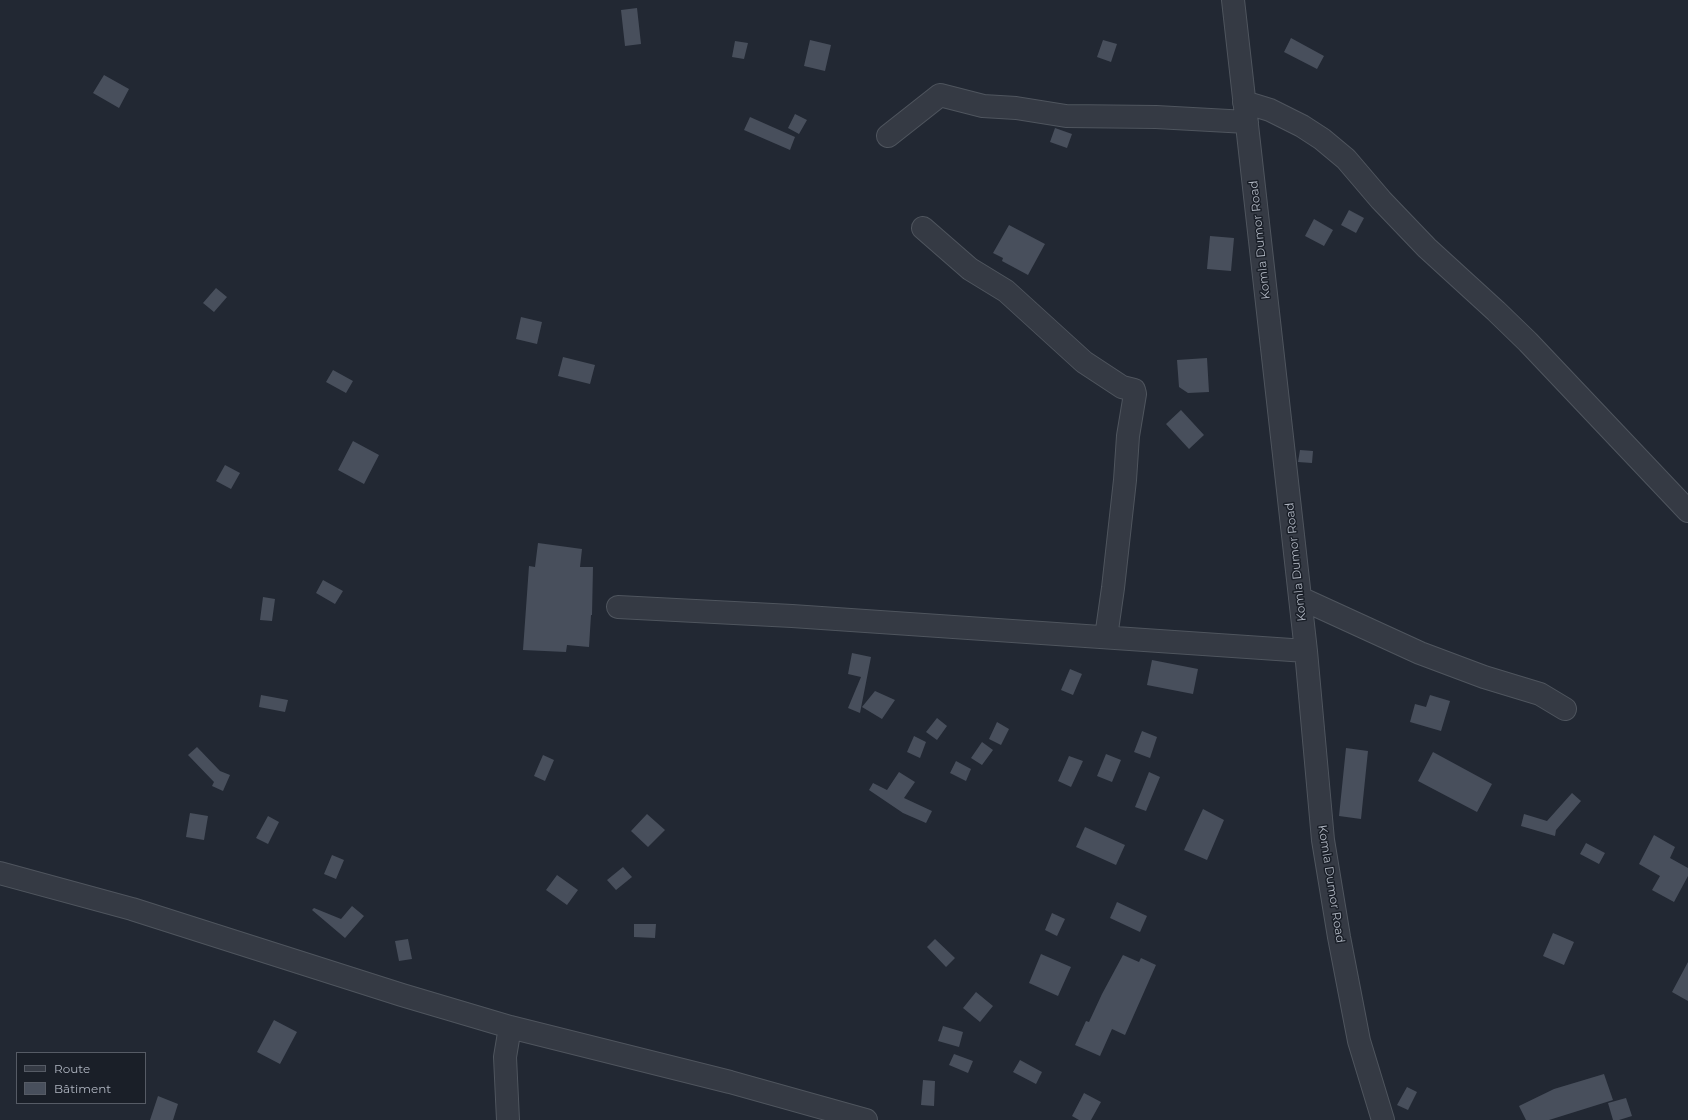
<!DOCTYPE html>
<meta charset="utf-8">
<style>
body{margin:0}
#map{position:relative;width:1688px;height:1120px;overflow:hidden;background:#222833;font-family:Montserrat,sans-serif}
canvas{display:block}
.legend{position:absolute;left:16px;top:1052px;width:130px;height:52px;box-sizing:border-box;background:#1a1f28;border:1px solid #565b65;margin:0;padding:5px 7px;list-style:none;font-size:12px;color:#afb5c0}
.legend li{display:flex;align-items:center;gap:8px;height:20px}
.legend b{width:20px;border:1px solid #565b65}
</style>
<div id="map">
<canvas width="1688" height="1120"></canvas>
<ul class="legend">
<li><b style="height:5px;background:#353a44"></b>Route</li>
<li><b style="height:11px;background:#484f5c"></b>Bâtiment</li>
</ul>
</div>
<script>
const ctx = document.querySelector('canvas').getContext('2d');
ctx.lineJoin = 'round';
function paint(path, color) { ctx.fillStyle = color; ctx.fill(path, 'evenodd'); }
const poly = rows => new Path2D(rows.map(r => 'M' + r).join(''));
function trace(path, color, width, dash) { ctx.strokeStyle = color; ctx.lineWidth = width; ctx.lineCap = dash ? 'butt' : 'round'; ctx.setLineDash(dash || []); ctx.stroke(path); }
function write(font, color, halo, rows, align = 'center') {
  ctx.font = font + ' Montserrat,sans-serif'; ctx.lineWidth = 3; ctx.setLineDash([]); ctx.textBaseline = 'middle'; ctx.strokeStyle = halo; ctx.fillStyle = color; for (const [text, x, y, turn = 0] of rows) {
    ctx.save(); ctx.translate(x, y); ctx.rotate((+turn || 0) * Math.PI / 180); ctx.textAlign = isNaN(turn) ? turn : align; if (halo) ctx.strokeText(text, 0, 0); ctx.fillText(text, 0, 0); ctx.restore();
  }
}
paint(poly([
 [637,8,641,44,625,46,621,10],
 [1291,38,1324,56,1317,69,1284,52],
 [810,40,831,45,825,71,804,66],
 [1103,40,1117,44,1111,62,1097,57],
 [735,41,748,43,744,59,732,57],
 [104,75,129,89,119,108,93,93],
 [795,114,807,120,799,134,788,128],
 [750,117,795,137,790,150,744,130],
 [1055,128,1072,134,1067,148,1050,142],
 [1349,210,1364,218,1356,233,1341,225],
 [1314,219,1333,230,1324,246,1305,236],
 [1009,225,1045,244,1028,275,1002,261,1003,258,993,253],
 [1210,236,1234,238,1231,271,1207,269],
 [216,288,227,297,214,312,203,303],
 [521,317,542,322,537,344,516,339],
 [563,357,595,365,590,384,558,376],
 [1207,358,1209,392,1188,393,1179,387,1177,360],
 [333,370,353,381,346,393,326,382],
 [1181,410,1204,435,1189,449,1166,424],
 [353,441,379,455,364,484,338,470],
 [1300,450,1313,451,1312,463,1298,462],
 [225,465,240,473,231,489,216,481],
 [538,543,582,549,580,567,593,567,592,615,591,615,589,647,567,645,566,652,523,650,529,566,535,567],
 [323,580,343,591,335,604,316,593],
 [263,597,275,599,272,621,260,620],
 [852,653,871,657,860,713,848,708,861,677,848,674],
 [1152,660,1198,669,1193,694,1147,685],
 [1070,669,1082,674,1073,695,1061,690],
 [875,691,895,700,882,719,862,707],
 [261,695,288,700,285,712,259,707],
 [1430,695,1450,701,1441,731,1410,722,1415,704,1426,707],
 [937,718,947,726,937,740,926,732],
 [997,722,1009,729,1001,745,989,739],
 [1142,731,1157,737,1150,758,1134,752],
 [914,736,926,742,920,758,907,752],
 [982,742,993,750,982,765,971,758],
 [197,747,220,771,230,775,223,791,212,786,214,782,188,755],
 [1346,748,1368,751,1361,819,1339,816],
 [1433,752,1492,784,1477,812,1418,781],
 [1106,754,1121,760,1112,782,1097,776],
 [543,755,554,760,545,781,534,776],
 [1069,756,1083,761,1071,787,1058,781],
 [956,761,971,769,966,781,950,773],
 [899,772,915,782,904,798,932,811,926,823,903,813,869,790,873,783,887,790],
 [1149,772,1160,777,1146,811,1135,807],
 [1572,793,1581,801,1556,830,1555,836,1521,826,1524,814,1547,821],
 [1203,809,1224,820,1207,860,1184,850],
 [190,813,208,816,204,840,186,837],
 [647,814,665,830,648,847,631,831],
 [268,816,279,822,268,844,256,838],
 [1085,827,1125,845,1116,865,1076,847],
 [1654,835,1675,847,1670,858,1688,868,1688,876,1674,902,1652,890,1660,876,1639,864],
 [1586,843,1605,853,1599,864,1580,854],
 [332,855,344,860,336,879,324,874],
 [623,867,632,877,616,890,607,880],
 [557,875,578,890,567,905,546,890],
 [1117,902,1147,916,1140,932,1110,918],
 [352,906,364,916,345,938,312,910,314,908,341,919],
 [1052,913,1065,919,1057,936,1045,930],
 [634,924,656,924,655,938,634,937],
 [1553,933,1574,942,1564,965,1543,956],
 [408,939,412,959,399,961,395,941],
 [935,939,955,958,946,967,927,947],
 [1041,954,1071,967,1058,996,1029,983],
 [1123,955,1139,962,1141,958,1156,965,1125,1035,1112,1029,1100,1056,1075,1045,1086,1021,1089,1022,1102,994],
 [1688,962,1688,1001,1672,992],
 [976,992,993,1006,980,1022,963,1008],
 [274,1020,297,1032,280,1064,257,1052],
 [943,1026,963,1032,959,1047,938,1041],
 [954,1054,973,1061,968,1073,949,1065],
 [1020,1060,1042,1072,1036,1084,1013,1072],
 [1604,1074,1613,1100,1549,1120,1526,1120,1519,1106,1554,1089],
 [923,1080,935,1081,934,1106,921,1105],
 [1407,1087,1417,1092,1408,1110,1397,1105],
 [1084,1093,1101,1102,1091,1120,1079,1120,1072,1116],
 [158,1096,178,1104,173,1120,150,1120],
 [1626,1098,1632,1116,1619,1120,1613,1120,1608,1103]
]), '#484f5c');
const minor = poly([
 [1233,0,1306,651,1323,840,1339,937,1359,1041,1383,1120],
 [1244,102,1270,110,1302,126,1322,139,1346,159,1381,200,1427,248,1496,311,1528,342,1688,511],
 [888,136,940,95,983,106,1016,108,1066,116,1156,117,1247,122],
 [923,228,970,269,1006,291,1084,362,1122,387,1134,390,1135,394,1128,436,1125,480,1113,588,1106,637],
 [1300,598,1420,653,1484,677,1540,694,1565,709],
 [618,607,792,616,1306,651],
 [0,873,132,909,402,995,510,1027,730,1082,866,1120],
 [508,1120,505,1057,510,1027]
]);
trace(minor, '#4f555e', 24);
trace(minor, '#353a44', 22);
write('12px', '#afb5c0', '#1a1f28', [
 ["Komla Dumor Road",1260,240,-96],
 ["Komla Dumor Road",1296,562,-96],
 ["Komla Dumor Road",1331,884,81]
]);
</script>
